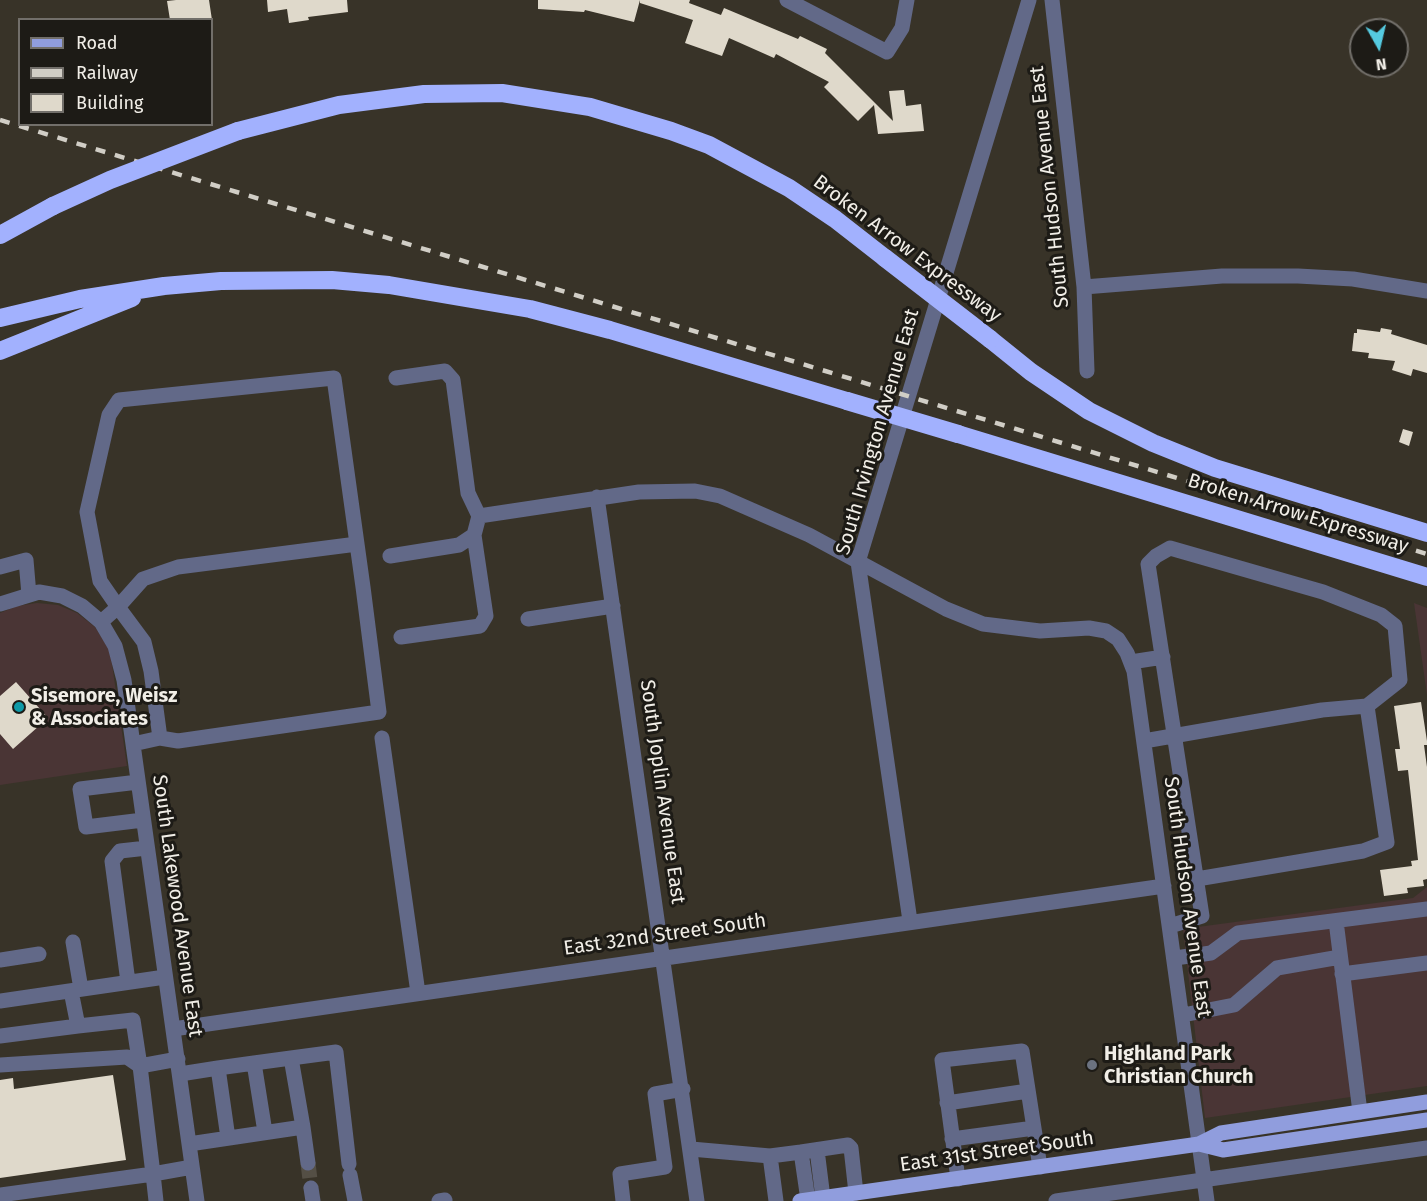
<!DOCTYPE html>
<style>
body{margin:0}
#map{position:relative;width:1427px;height:1201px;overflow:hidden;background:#383328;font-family:"Fira Sans",sans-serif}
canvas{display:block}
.legend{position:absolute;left:18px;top:18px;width:195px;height:108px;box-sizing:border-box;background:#1d1b16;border:2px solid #726f6a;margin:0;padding:8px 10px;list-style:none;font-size:18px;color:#f1eee7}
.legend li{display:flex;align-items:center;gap:12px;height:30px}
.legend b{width:30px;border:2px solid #726f6a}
.north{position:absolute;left:1349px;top:18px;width:60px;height:60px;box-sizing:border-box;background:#1d1b16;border:2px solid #726f6a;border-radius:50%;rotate:172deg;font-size:16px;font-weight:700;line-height:24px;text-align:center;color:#f1eee7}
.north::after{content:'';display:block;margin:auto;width:21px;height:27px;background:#55cae0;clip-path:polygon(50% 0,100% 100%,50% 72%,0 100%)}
</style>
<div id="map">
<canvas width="1427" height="1201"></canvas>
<ul class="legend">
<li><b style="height:8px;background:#909ddd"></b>Road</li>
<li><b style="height:8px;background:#d1cec6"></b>Railway</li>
<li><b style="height:16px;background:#dfd9cb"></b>Building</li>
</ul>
<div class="north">N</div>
</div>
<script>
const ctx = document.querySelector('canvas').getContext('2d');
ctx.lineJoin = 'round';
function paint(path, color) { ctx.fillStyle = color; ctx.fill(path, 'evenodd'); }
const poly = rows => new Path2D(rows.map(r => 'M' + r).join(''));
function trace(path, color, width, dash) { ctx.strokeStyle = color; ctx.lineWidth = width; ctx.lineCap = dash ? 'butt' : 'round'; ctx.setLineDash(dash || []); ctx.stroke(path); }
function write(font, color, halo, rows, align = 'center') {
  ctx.font = font + ' "Fira Sans",sans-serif'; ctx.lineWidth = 6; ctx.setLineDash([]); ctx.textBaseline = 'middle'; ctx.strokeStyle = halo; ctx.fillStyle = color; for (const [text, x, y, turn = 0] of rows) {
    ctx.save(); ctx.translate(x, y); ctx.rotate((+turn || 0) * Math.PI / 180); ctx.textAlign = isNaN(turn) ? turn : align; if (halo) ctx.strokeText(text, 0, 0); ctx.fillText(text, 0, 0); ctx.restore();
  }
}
paint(poly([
 [37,603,58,605,77,613,95,627,110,651,127,766,0,785,0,613,17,606],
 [1414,603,1427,608,1427,695],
 [1427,887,1427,1086,1205,1118,1183,929,1413,898]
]), '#4a3535');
paint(poly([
 [176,0,209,0,212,20,170,20,167,1],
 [267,0,347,0,348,12,308,17,309,20,289,23,287,9,268,12],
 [538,0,640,0,634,22,585,10,584,12,538,9],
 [640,0,690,0,689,3,721,15,724,8,798,39,800,36,827,49,825,53,893,121,889,91,904,90,906,106,921,104,924,131,878,134,874,105,858,121,824,87,829,82,776,54,774,58,729,38,722,56,685,43,693,20,640,3],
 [1381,328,1392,330,1391,334,1427,345,1427,373,1413,369,1411,376,1392,370,1395,361,1368,358,1369,353,1352,351,1354,333,1357,333,1357,329,1380,332],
 [1403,429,1413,432,1409,446,1399,442],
 [16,682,48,718,13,749,0,734,0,696],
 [1421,702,1427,741,1427,745,1424,745,1427,767,1427,879,1423,880,1424,886,1407,888,1408,893,1384,896,1380,870,1412,866,1411,861,1418,860,1408,770,1398,771,1395,749,1400,749,1394,706],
 [113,1075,126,1160,0,1178,0,1080,13,1078,14,1089]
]), '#dfd9cb');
trace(poly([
 [308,1163,311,1188]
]), '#544f45', 15, [15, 8]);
trace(poly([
 [787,0,887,52,902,28,907,0],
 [1052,0,1084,287,1087,371],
 [1084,287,1222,276,1298,276,1353,279,1427,291],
 [396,378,445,371,453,380,468,493,479,516,474,535,486,616,480,626,401,637],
 [597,497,697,1201],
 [479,516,639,492,695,491,720,496,809,535,946,609,983,624,1040,631,1089,628,1106,631,1118,639,1127,653,1134,671,1207,1201],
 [390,556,459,545,474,535],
 [0,567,26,560,29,595],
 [0,604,39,592,62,596,82,606,101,622,115,646,124,680,197,1201],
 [528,619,613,606],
 [101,622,118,607,144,642,151,671,160,738,133,744],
 [1131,662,1163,657],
 [160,738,178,741,379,712,363,587,334,378,119,400,109,415,87,512,100,581,118,607,143,579,178,567,357,544],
 [382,738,418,993],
 [1144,741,1322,710,1367,706],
 [138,782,80,789,86,827,143,820],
 [910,921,858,562,1029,0],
 [1336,921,1360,1112],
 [1170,926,1202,916,1148,564,1156,556,1170,548,1323,592,1381,615,1395,626,1400,680,1367,706,1387,842,1363,851,1197,879],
 [73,942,81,989],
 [1175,958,1211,953,1238,933,1427,909],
 [0,960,39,954],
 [1342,974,1427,963],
 [128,982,112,861,120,851,147,848],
 [71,991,78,1026,133,1020,140,1066],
 [0,1001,165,977],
 [1183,1015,1234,1005,1277,968,1340,957],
 [173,1029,1164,886],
 [0,1036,78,1026],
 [291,1058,336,1052,349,1164],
 [254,1063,291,1058,303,1127],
 [0,1065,127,1057,140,1066],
 [218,1068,254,1063,265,1132],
 [180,1074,218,1068,228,1138],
 [947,1103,1028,1091],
 [952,1139,1034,1128],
 [189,1144,303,1127,308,1163],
 [691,1149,770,1156,776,1201],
 [817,1150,823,1198],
 [801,1152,848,1145,851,1148,856,1193],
 [770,1156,801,1152,808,1200],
 [350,1175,355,1201],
 [958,1179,942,1060,1022,1051,1040,1167],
 [311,1188,313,1201],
 [0,1195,153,1174,140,1066,178,1059],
 [156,1201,153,1174,192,1167],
 [439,1201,445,1200],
 [623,1201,620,1174,665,1167,655,1094,683,1089],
 [1056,1201,1427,1148]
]), '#626988', 15);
trace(poly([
 [1199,1144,1223,1150,1427,1120],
 [800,1201,1199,1144,1221,1133,1427,1102]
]), '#909ddd', 15);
trace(poly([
 [238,131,339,105,424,94,502,93,590,107,671,131,709,145,789,188,835,219,885,258],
 [0,235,53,206],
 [0,318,80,299,164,286,221,281,332,280,389,285,530,309,610,330,847,401],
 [990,339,1031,372,1089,411,1153,443,1215,468,1427,533],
 [0,351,132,298],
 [958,434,1427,577]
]), '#a2b1fe', 18);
trace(poly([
 [0,120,1427,554]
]), '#d1cec6', 4.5, [10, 10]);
trace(poly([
 [53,206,110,180,238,131],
 [885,258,990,339],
 [847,401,958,434]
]), '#a2b1fe', 18);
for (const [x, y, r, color] of [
 [19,707,6,"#0f9aa8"],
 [1092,1065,6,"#6b7280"]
]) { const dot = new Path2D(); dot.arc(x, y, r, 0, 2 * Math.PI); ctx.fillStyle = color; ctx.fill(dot); trace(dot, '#1d1b16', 2); }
write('20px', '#f1eee7', '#1d1b16', [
 ["South Hudson Avenue East",1050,187,-96],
 ["Broken Arrow Expressway",907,249,37],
 ["South Irvington Avenue East",878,432,-74],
 ["Broken Arrow Expressway",1298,514,17],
 ["South Joplin Avenue East",662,792,82],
 ["South Hudson Avenue East",1187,897,82],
 ["South Lakewood Avenue East",177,906,82],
 ["East 32nd Street South",665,935,-8],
 ["East 31st Street South",997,1152,-8]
]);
write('bold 20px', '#f1eee7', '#1d1b16', [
 ["Sisemore, Weisz",31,696],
 ["& Associates",31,719],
 ["Highland Park",1104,1054],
 ["Christian Church",1104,1077]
], 'left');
</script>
